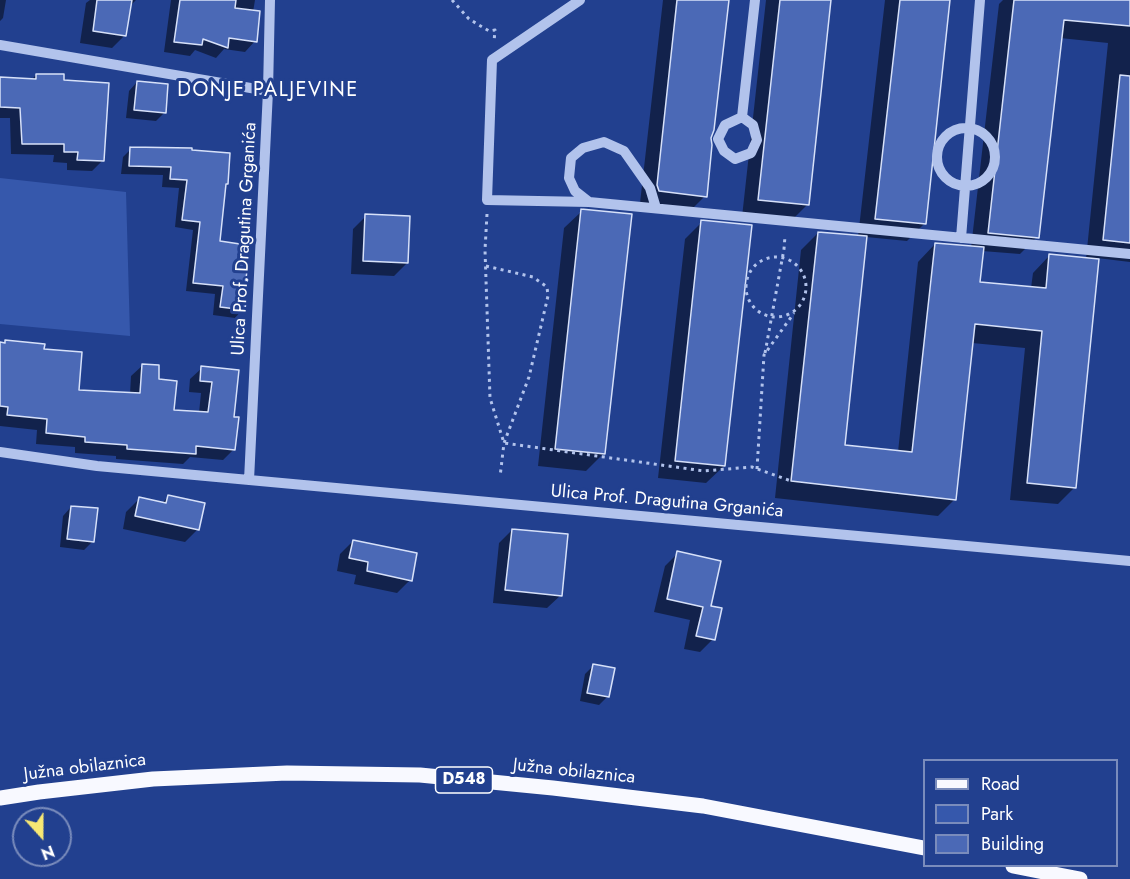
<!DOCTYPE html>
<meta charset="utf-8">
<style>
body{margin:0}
#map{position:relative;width:1130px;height:879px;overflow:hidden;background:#22408f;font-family:Jost,sans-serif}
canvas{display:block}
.legend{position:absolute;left:923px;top:759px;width:195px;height:108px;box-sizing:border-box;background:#22408f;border:2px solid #7a8cbc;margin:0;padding:8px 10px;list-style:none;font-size:18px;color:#fff}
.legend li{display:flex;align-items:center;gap:12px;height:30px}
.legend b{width:30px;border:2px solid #7a8cbc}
.north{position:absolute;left:12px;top:807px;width:60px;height:60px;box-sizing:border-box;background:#22408f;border:2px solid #7a8cbc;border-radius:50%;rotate:159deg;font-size:16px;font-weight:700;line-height:24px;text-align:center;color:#fff}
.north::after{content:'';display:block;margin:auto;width:21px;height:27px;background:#f8e874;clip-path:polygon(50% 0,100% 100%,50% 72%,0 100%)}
</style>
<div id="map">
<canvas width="1130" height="879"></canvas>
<ul class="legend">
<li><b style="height:8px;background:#f8f9ff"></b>Road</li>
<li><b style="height:16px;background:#3658ac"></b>Park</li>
<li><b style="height:16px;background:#4b69b6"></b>Building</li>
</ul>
<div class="north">N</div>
</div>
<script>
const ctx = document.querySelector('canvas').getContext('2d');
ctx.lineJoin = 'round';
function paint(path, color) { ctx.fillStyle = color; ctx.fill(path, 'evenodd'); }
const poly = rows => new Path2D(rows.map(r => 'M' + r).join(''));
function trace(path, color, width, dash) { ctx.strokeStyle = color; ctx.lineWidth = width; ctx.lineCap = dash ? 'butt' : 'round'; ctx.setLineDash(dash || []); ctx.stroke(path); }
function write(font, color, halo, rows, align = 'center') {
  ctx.font = font + ' Jost,sans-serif'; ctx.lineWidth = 6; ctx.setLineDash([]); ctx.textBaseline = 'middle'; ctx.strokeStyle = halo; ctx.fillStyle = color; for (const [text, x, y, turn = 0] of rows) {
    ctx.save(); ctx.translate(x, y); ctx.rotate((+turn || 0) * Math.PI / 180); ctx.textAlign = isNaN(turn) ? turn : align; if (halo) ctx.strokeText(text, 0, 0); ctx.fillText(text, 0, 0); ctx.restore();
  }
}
paint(poly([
 [0,178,126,192,130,336,0,324]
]), '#3658ac');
paint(poly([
 [0,0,6,0,3,18,0,21],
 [90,0,136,0,129,7,125,35,112,48,80,43,86,3],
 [171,0,255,0,253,12,255,41,245,52,224,49,216,58,195,50,190,56,164,52],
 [663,0,727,0,709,138,705,196,688,213,640,203],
 [766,0,830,0,807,205,790,222,742,217],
 [885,0,949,0,924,224,907,241,866,237,844,446,898,452,918,262,935,244,971,248,999,4,1003,0,1130,0,1130,262,1097,258,1075,487,1058,504,1010,500,1025,348,972,343,955,499,938,516,775,498,801,250,818,233,858,237],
 [1060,38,1108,43,1086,259,1050,255,1033,273,1031,288,978,283,982,251,1020,254,1037,237],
 [36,75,62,82,103,160,92,171,67,170,67,163,53,162,54,155,11,154,10,118,0,118,0,79,31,80],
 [137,82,164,113,156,121,126,118,129,91],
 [131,149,224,185,218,242,243,309,235,318,213,315,215,294,186,291,193,230,175,227,179,188,162,187,163,175,121,174,123,157],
 [582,211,603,454,586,471,538,466,564,228],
 [366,216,407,263,394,276,351,274,353,229],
 [702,222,724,466,706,483,658,478,685,239],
 [6,341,43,350,77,391,130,394,131,376,143,365,157,380,172,411,199,413,201,393,189,392,190,379,202,368,238,371,233,418,234,449,223,460,190,457,183,464,116,459,116,456,75,453,75,447,36,444,37,430,0,426,0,344,2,344],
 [168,497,198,529,185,542,123,529,126,512,139,499,161,504],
 [71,507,93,541,84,550,60,547,63,516],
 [512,530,561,595,547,608,493,603,499,543],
 [353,541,410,580,397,593,354,584,356,575,337,571,340,554],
 [678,553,709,607,713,639,700,652,684,649,690,620,654,612,665,566],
 [594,665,608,696,599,705,580,701,585,674]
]), '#0007');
const building = poly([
 [97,0,132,0,126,36,93,31,97,0],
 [180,0,236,0,235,8,260,11,257,42,229,38,228,48,203,39,202,45,174,42,180,0],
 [677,0,729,0,714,130,711,138,712,145,707,197,659,191,657,185,677,0],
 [780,0,831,0,809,205,758,200,780,0],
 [900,0,950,0,926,224,875,219,900,0],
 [1014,0,1130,0,1130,26,1064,20,1039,238,988,233,1014,0],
 [36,74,64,74,64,80,109,83,104,161,77,160,78,152,64,152,64,144,22,144,20,108,0,107,0,77,36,79,36,74],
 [1120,75,1130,76,1130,243,1103,240,1120,75],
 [137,81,168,84,166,113,134,110,137,81],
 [130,147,192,148,192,150,230,153,228,184,226,184,220,241,240,244,239,251,249,253,246,279,248,279,245,310,220,307,223,286,193,283,200,222,182,220,187,180,170,179,171,167,129,166,130,147],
 [581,209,632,214,605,454,555,449,581,209],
 [365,214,410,216,408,263,363,261,365,214],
 [701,220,752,225,725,466,675,461,701,220],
 [818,232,867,236,845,445,912,452,935,243,984,247,980,282,1046,288,1049,254,1099,259,1076,488,1027,483,1042,331,975,324,956,500,791,481,818,232],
 [5,340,45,344,44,349,82,352,79,390,140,393,142,364,159,365,159,379,177,381,174,410,208,412,212,382,200,381,201,366,239,370,234,417,239,417,235,450,196,446,196,454,127,449,127,445,85,442,85,437,46,433,47,419,7,415,8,407,0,406,0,342,5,343,5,340],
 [168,495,205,503,199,530,135,516,139,497,166,503,168,495],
 [71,506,98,508,94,542,67,539,71,506],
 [512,529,568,534,562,596,505,590,512,529],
 [353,540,417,553,412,581,367,571,368,562,349,558,353,540],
 [677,551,721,561,711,606,722,608,715,640,696,636,703,607,667,599,677,551],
 [593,664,615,668,609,697,587,693,593,664]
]);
paint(building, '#4b69b6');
trace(building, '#d7e1f9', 1.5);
trace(poly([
 [452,0,469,19,489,31,495,30,494,42],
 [487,214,485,250,490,398,504,443,704,471,752,467,791,481],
 '746 287a30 30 0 1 1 60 0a30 30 0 1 1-60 0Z',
 [486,266,533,277,547,287,548,296,529,377,504,443,500,477],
 [765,353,784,249,785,236],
 [757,469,764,355,794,313]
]), '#b2c3ec', 3, [3, 4.5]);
trace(poly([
 [580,0,492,60,487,200,589,202],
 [0,45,268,91,249,480],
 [268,91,270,0],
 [742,117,753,125,757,140,751,153,735,159,724,151,718,139,725,125,742,117],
 [742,117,755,0],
 '937 157a29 29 0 1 1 58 0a29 29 0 1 1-58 0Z',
 [656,208,650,188,624,151,604,142,583,148,571,158,569,178,575,191,589,202,1130,254],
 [961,238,980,0],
 [0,452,97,466,1130,561]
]), '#b2c3ec', 10);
trace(poly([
 [0,798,39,792,153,779,287,773,420,775,553,788,703,806,924,848],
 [1013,866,1080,879]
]), '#f8f9ff', 15);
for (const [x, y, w] of [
 [464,780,57]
]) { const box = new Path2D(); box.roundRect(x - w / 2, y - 13, w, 26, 4.5); ctx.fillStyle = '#22408f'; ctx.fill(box); trace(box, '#fff', 1.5); }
write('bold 16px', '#fff', null, [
 ["D548",464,780]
]);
write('18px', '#fff', '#22408f', [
 ["Ulica Prof. Dragutina Grganića",245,239,-87],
 ["Ulica Prof. Dragutina Grganića",667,502,5],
 ["Južna obilaznica",85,768,-7],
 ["Južna obilaznica",574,772,6]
]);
ctx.letterSpacing = '1.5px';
write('20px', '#fff', '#22408f', [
 ["DONJE PALJEVINE",268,91]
]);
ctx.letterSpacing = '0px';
</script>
